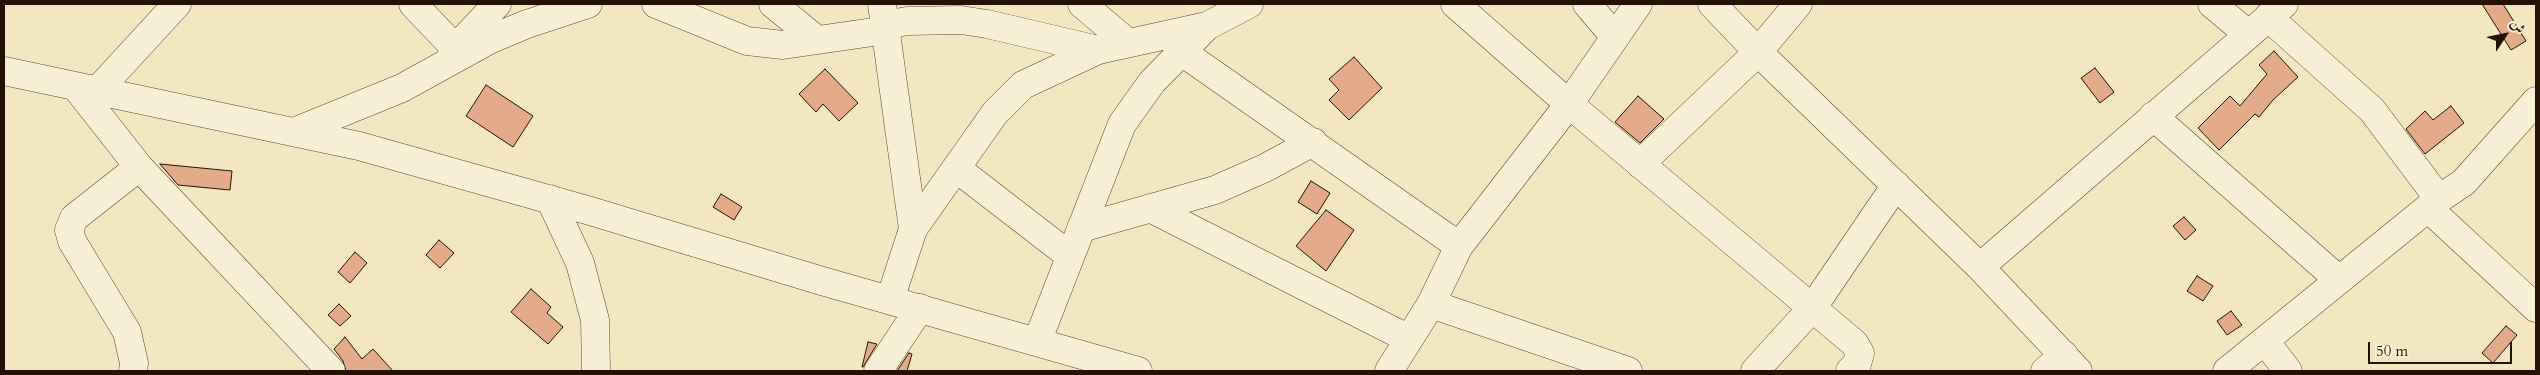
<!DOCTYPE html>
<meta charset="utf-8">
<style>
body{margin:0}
#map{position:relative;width:2540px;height:375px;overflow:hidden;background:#f2e7c0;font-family:Cardo,Amiri,serif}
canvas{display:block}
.frame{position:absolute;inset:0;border:5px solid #241305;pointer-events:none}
.north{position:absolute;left:2480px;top:10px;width:50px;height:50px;-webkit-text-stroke:4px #f7efd6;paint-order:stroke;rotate:56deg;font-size:14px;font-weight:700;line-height:20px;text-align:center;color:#241305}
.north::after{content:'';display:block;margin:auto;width:18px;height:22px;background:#241305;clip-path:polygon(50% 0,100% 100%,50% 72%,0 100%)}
.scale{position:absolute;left:2368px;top:342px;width:144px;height:22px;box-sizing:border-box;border:2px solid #241305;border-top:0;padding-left:6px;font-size:15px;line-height:18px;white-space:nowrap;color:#241305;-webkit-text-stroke:4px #f7efd6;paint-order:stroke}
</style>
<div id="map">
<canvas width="2540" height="375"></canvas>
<div class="frame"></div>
<div class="north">ش</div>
<div class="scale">50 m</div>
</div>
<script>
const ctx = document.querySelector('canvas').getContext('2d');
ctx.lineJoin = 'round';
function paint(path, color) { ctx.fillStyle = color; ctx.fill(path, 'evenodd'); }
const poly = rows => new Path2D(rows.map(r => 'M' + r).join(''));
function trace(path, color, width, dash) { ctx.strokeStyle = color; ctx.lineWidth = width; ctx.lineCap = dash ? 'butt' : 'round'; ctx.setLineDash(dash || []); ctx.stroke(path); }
const building = poly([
 [2482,4,2503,4,2526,41,2511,50,2482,4],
 [2274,51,2298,77,2273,100,2259,117,2255,114,2219,150,2198,128,2230,96,2240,106,2267,74,2259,65,2274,51],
 [1354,57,1382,88,1349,120,1329,100,1339,90,1329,79,1354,57],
 [2095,68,2114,92,2100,103,2081,78,2095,68],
 [825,69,858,103,839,121,823,104,816,112,799,94,825,69],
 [486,85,533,116,513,147,466,116,486,85],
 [1638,96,1664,119,1640,143,1615,122,1638,96],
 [2451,106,2464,123,2425,154,2406,129,2425,111,2433,120,2451,106],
 [160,164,232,171,230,190,178,185,160,164],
 [1311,181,1330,193,1317,214,1298,202,1311,181],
 [721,194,742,207,734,220,713,207,721,194],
 [1326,210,1354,230,1326,271,1296,246,1326,210],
 [2184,217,2196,230,2185,240,2173,226,2184,217],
 [439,240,454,253,440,268,426,255,439,240],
 [355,252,367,263,350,283,338,272,355,252],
 [2197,276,2213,286,2203,301,2187,291,2197,276],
 [531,289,551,307,547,313,563,327,548,344,511,312,531,289],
 [339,304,351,316,340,326,328,315,339,304],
 [2231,311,2242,325,2227,335,2217,321,2231,311],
 [2506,326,2517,335,2493,363,2482,353,2506,326],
 [345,337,362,359,373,349,393,371,346,371,343,361,334,349,345,337],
 [868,342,877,344,863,367,862,367,868,342],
 [909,353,912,354,907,371,897,371,909,353]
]);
paint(building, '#e4ab8a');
trace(building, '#241305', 1);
const minor = poly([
 [413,4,455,48],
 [656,4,747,41,783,45,887,30,896,23,907,21,961,20,987,24,1098,50],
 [773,4,817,40],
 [882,4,913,229],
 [1082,4,1128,43],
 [1455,4,1569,104,1854,343,1860,353,1857,364,1850,371],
 [1587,4,1615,37],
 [1712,4,1758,52,1980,267,2078,371],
 [2212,4,2248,34],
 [2268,17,2372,110,2439,199],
 [452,52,497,4],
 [1182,52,1459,246],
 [4,71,359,146,587,210,822,281,1138,371],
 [76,87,139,167,331,371],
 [97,91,177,4],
 [2153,116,2339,280],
 [294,132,402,88,491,39,527,24,588,4],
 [1640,164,1758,52,1798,4],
 [956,168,1070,256],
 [550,199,580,263,595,320,596,371],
 [1150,208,1409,339],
 [2428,208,2536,308],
 [1081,228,1215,190,1265,168,1313,142],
 [1980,267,2284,4],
 [890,300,913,229,995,113,1023,85,1098,50,1207,26,1249,4],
 [1431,304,1628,371],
 [2265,341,2288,371],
 [1037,342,1122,124,1152,82,1207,26],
 [133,371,134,363,127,332,72,241,69,230,74,218,139,167],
 [878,371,920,308],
 [1389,371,1431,304,1459,246,1569,104,1638,4],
 [1755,371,1813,307,1896,185],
 [2045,371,2064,355],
 [2227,371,2439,199,2464,182,2536,101]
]);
trace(minor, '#584834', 29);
trace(minor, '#f7efd6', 28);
</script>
